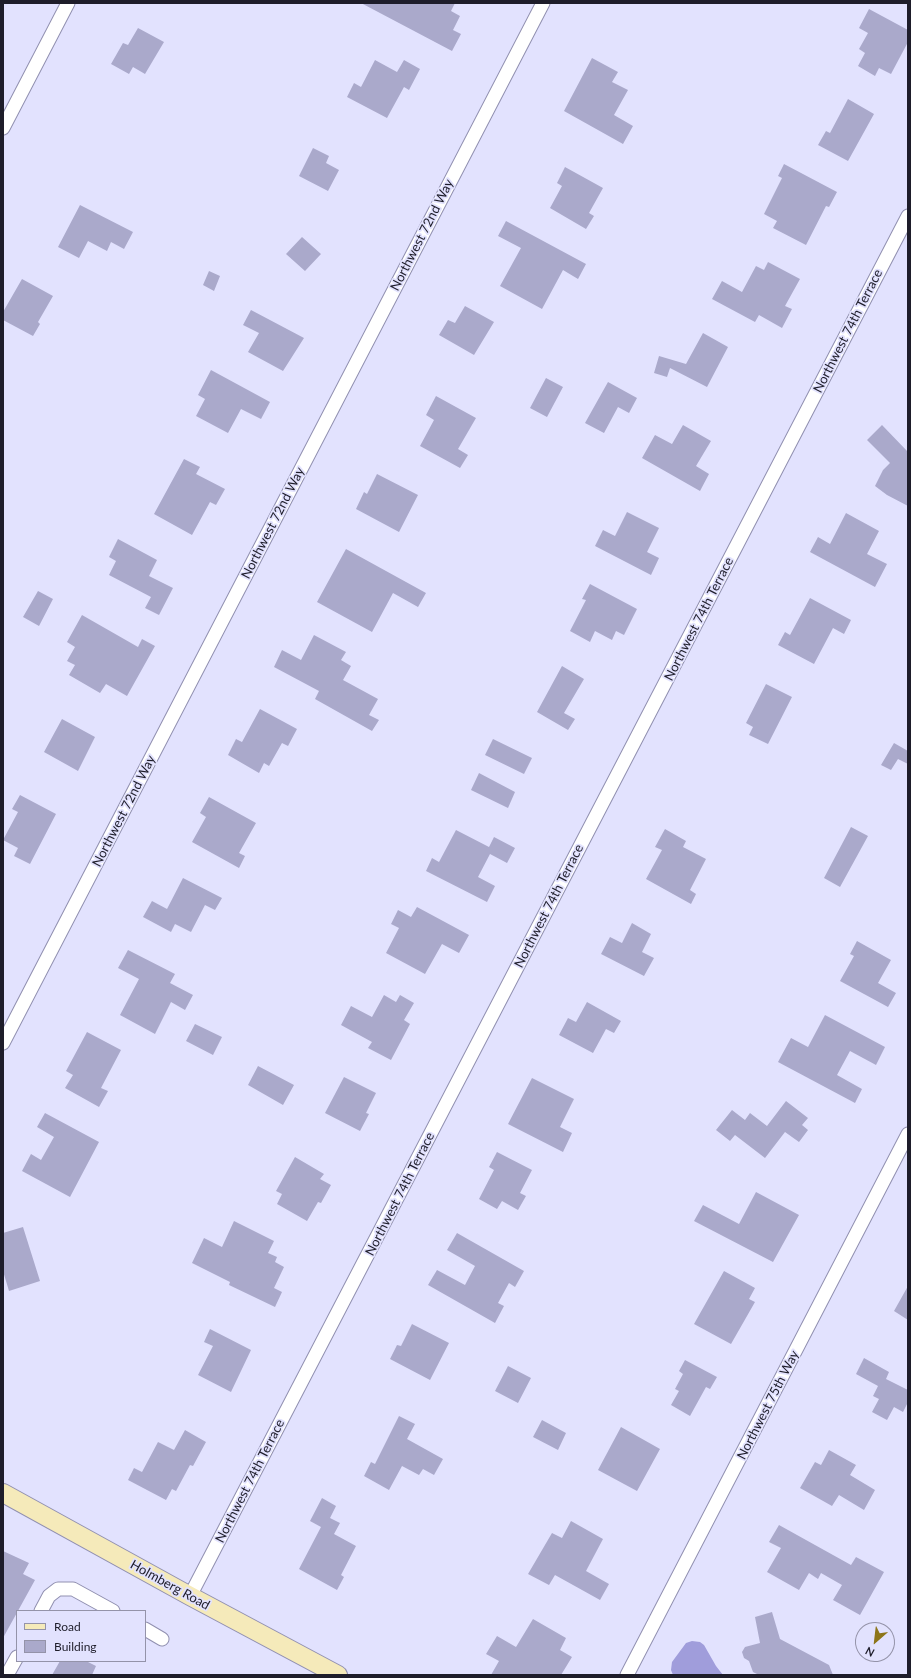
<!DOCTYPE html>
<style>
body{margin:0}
#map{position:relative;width:911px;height:1678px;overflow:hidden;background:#e2e2fe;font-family:Lato,sans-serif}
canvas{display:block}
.frame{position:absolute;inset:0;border:4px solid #1e1d2a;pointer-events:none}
.legend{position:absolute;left:16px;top:1610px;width:130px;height:52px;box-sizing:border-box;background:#e2e2fe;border:1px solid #9493a9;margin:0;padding:5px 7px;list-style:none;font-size:12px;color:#1e1d2a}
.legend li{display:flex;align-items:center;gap:8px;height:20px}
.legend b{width:20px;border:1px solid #9493a9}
.north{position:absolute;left:855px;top:1622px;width:40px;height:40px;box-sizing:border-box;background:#e2e2fe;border:1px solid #9493a9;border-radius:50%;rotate:208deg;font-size:11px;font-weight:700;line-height:16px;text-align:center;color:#1e1d2a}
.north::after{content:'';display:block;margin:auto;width:14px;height:18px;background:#8d751a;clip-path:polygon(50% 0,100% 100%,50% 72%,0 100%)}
</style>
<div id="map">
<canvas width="911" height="1678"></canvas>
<div class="frame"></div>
<ul class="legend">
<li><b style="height:5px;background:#f5eaba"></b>Road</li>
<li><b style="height:11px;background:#aaa9cb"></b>Building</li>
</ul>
<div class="north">N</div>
</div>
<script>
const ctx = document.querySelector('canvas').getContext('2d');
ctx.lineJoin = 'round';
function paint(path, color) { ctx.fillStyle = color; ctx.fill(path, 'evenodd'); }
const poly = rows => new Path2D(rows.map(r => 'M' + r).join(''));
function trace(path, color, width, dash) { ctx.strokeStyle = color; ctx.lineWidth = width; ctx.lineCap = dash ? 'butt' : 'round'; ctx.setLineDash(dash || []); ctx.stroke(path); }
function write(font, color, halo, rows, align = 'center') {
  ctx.font = font + ' Lato,sans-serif'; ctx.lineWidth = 3.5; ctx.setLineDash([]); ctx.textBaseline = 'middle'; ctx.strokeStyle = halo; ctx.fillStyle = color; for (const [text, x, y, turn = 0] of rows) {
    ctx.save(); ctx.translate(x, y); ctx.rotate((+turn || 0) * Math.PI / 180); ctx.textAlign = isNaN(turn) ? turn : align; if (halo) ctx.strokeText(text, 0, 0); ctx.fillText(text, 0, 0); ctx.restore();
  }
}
paint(poly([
 [692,1641,700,1642,704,1645,716,1666,723,1675,673,1675,671,1670,672,1662,686,1643]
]), '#a09ddb');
paint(poly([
 [361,3,455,3,451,11,460,16,453,30,461,34,452,51],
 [869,9,908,30,908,42,891,74,879,68,875,76,858,66,865,53,859,49,868,33,859,28],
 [138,28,164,42,145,74,133,67,129,74,111,64,123,43,128,45],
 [592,58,618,72,612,82,628,90,614,115,633,126,623,144,564,111],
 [375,60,397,72,404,60,420,69,409,90,404,87,387,118,347,97,354,83,361,87],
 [848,99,874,114,848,161,818,145,826,131,830,133],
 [313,148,329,156,326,163,339,170,328,191,299,176],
 [784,164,837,192,829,207,826,206,806,245,773,228,777,221,764,214,782,178,778,176],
 [565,167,603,188,589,213,594,216,586,229,550,208,562,186,557,183],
 [80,205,133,232,124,249,111,242,107,251,88,241,79,258,58,247],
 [506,221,586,264,578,279,563,270,542,309,500,286,521,248,498,236],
 [302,237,321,254,305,271,286,254],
 [768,262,800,279,785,306,792,309,782,328,759,315,755,322,712,299,722,281,742,292,756,266,764,270],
 [209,271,220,276,214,291,203,285],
 [22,279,53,296,38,322,40,324,33,336,3,320,3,312],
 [465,306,494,322,474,355,439,335,448,320,455,323],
 [251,310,304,338,283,371,248,352,259,333,243,325],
 [703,333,728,347,707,387,670,368,667,377,654,373,659,356,686,364],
 [211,370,270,402,261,419,241,409,228,433,196,416,205,399,198,395],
 [546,378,563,387,547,417,530,408],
 [608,382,637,398,629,413,618,407,604,433,585,423],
 [436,396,476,418,458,449,468,455,460,468,420,446,434,420,426,415],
 [683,425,711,441,696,466,709,474,700,491,642,458,655,435,672,444],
 [882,425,908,452,908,506,887,495,875,486,883,470,890,463,867,440],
 [184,459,200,467,196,474,225,489,216,505,210,502,192,535,154,514],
 [377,474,418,495,399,532,356,509,364,492,367,494],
 [627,512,659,528,647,552,659,558,651,575,595,546,603,530,615,536],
 [846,513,879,531,867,554,887,564,875,587,810,552,818,537,830,544],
 [118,539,157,560,149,576,173,588,159,615,145,608,151,597,109,575,116,561,109,557],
 [346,549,426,593,418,607,393,593,372,632,317,602],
 [590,584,637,609,624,635,616,631,612,640,595,631,590,642,570,631,586,600,582,599],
 [38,591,53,599,39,626,23,617],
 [810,598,851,620,844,634,833,628,814,664,778,645,785,632,790,635],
 [82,615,138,647,142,639,155,646,127,696,106,684,100,693,69,675,75,665,67,661,75,647,67,642],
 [314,635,346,652,341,660,351,666,343,680,378,699,369,715,379,720,372,731,315,699,319,691,274,667,282,650,301,660],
 [562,666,584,679,564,713,575,719,568,730,537,712],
 [766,684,792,697,768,744,749,735,753,727,746,723],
 [260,709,297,729,288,746,282,743,269,766,264,763,259,773,228,755,236,739,242,742],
 [62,719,95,737,78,771,44,752],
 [493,739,532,758,524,774,485,755],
 [894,743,908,751,908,764,898,759,891,770,881,765],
 [479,773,515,792,508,808,471,790],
 [20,795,56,814,30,864,14,856,18,848,3,840,18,812,12,809],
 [209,797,256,823,239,853,245,856,239,868,192,842,206,817,200,813],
 [851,827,868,836,840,887,824,878],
 [665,829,686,841,683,847,706,859,690,890,696,894,691,904,646,879,662,850,655,847],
 [456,830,489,847,494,837,515,848,507,863,490,854,478,877,495,886,487,902,426,871,432,858,439,862],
 [183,878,222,898,215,910,205,905,191,932,175,924,171,932,143,917,152,901,167,909],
 [417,907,469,935,459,953,442,944,425,974,386,953,399,928,391,924,398,910,411,917],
 [632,923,651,934,642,952,654,958,644,976,601,954,610,937,622,943],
 [857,941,891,960,878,983,896,993,888,1007,840,981,854,956,850,954],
 [128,950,175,974,170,983,193,995,185,1010,171,1002,155,1034,120,1015,139,979,118,968],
 [384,995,396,1002,400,995,414,1003,404,1020,410,1024,391,1060,368,1048,372,1042,341,1025,351,1006,372,1017],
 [587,1002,621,1021,614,1033,606,1029,593,1053,559,1035,568,1018,576,1022],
 [825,1015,885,1047,876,1065,850,1051,837,1075,862,1089,855,1103,778,1062,791,1038,808,1047],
 [195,1024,222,1037,213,1055,186,1041],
 [87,1032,121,1050,101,1088,108,1091,99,1107,65,1088,73,1075,66,1071],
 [258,1066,294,1085,283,1105,248,1085],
 [344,1077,376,1093,366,1113,369,1114,360,1131,325,1113],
 [532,1078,574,1099,560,1127,572,1133,563,1152,508,1124],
 [786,1101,808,1118,802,1125,808,1130,799,1142,785,1132,765,1158,735,1135,730,1141,716,1130,732,1110,745,1120,750,1113,767,1126],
 [45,1113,99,1142,70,1197,22,1171,31,1154,41,1160,54,1137,37,1127],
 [497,1152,532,1170,520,1193,526,1196,518,1210,502,1201,497,1209,479,1199,494,1170,489,1167],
 [295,1157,324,1174,320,1179,331,1185,321,1203,318,1202,307,1221,277,1204,282,1194,276,1191],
 [756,1192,799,1215,773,1262,694,1221,703,1205,739,1224],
 [234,1221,274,1241,268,1253,277,1257,275,1262,284,1267,274,1288,282,1292,275,1307,229,1285,230,1282,192,1263,204,1238,222,1247],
 [23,1227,40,1281,9,1291,3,1271,3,1233],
 [457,1233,524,1271,515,1287,509,1283,498,1303,504,1306,495,1323,428,1285,437,1270,465,1285,475,1266,447,1250],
 [724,1271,755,1288,749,1299,755,1302,731,1344,694,1324],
 [908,1286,908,1320,894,1311],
 [412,1324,449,1343,430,1380,390,1359,397,1345,401,1346],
 [210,1329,251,1350,231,1392,198,1375,213,1346,204,1342],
 [864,1358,889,1372,886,1379,908,1390,908,1402,903,1412,894,1407,887,1420,872,1412,879,1399,873,1396,878,1386,856,1374],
 [685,1360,717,1377,710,1389,706,1387,690,1416,671,1405,679,1391,675,1389,683,1374,679,1371],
 [508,1366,531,1378,518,1403,495,1391],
 [399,1416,415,1424,407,1439,443,1459,434,1475,423,1469,419,1475,402,1466,389,1490,364,1476,371,1462,375,1464],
 [542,1420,566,1433,558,1450,533,1437],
 [621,1427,660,1449,637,1491,598,1470],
 [185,1430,206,1442,193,1466,190,1465,176,1491,172,1489,166,1500,128,1480,134,1468,142,1472,158,1442,174,1450],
 [829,1450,856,1465,850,1475,875,1490,864,1510,839,1495,832,1506,800,1488,815,1462,821,1465],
 [322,1498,336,1506,330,1518,340,1523,334,1534,356,1546,341,1575,344,1577,337,1590,299,1569,321,1527,310,1521],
 [571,1521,603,1539,586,1571,609,1584,600,1600,555,1575,549,1585,528,1574,552,1533,562,1538],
 [779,1525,851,1565,856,1557,884,1572,860,1615,833,1600,842,1585,821,1573,818,1579,809,1573,799,1590,767,1572,781,1548,769,1542],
 [3,1551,29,1563,23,1574,35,1580,3,1638],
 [772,1612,780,1639,829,1665,833,1675,759,1675,753,1672,749,1661,744,1658,742,1652,745,1647,760,1643,755,1617],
 [533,1619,566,1638,560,1650,572,1657,561,1675,491,1675,499,1661,486,1654,497,1636,516,1647],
 [60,1661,86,1661,96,1666,92,1675,52,1675]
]), '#aaa9cb');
const street = poly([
 [3,128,68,3],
 [3,1043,543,3],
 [190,1596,908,216],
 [41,1611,49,1596,58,1589,73,1589,113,1611],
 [145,1629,162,1639],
 [7,1675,17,1657],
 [627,1675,908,1134]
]);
const secondary = poly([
 [3,1493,190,1596,338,1675]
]);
trace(street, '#9190b0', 15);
trace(secondary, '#9190b0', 20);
trace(street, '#fff', 13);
trace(secondary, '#f5eaba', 18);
write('13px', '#1e1d2a', '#e2e2fe', [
 ["Northwest 72nd Way",422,235,-63],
 ["Northwest 74th Terrace",848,331,-63],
 ["Northwest 72nd Way",273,523,-63],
 ["Northwest 74th Terrace",699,619,-63],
 ["Northwest 72nd Way",124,811,-63],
 ["Northwest 74th Terrace",549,906,-63],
 ["Northwest 74th Terrace",400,1194,-63],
 ["Northwest 75th Way",768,1405,-63],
 ["Northwest 74th Terrace",250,1481,-63],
 ["Holmberg Road",170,1585,29]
]);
</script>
